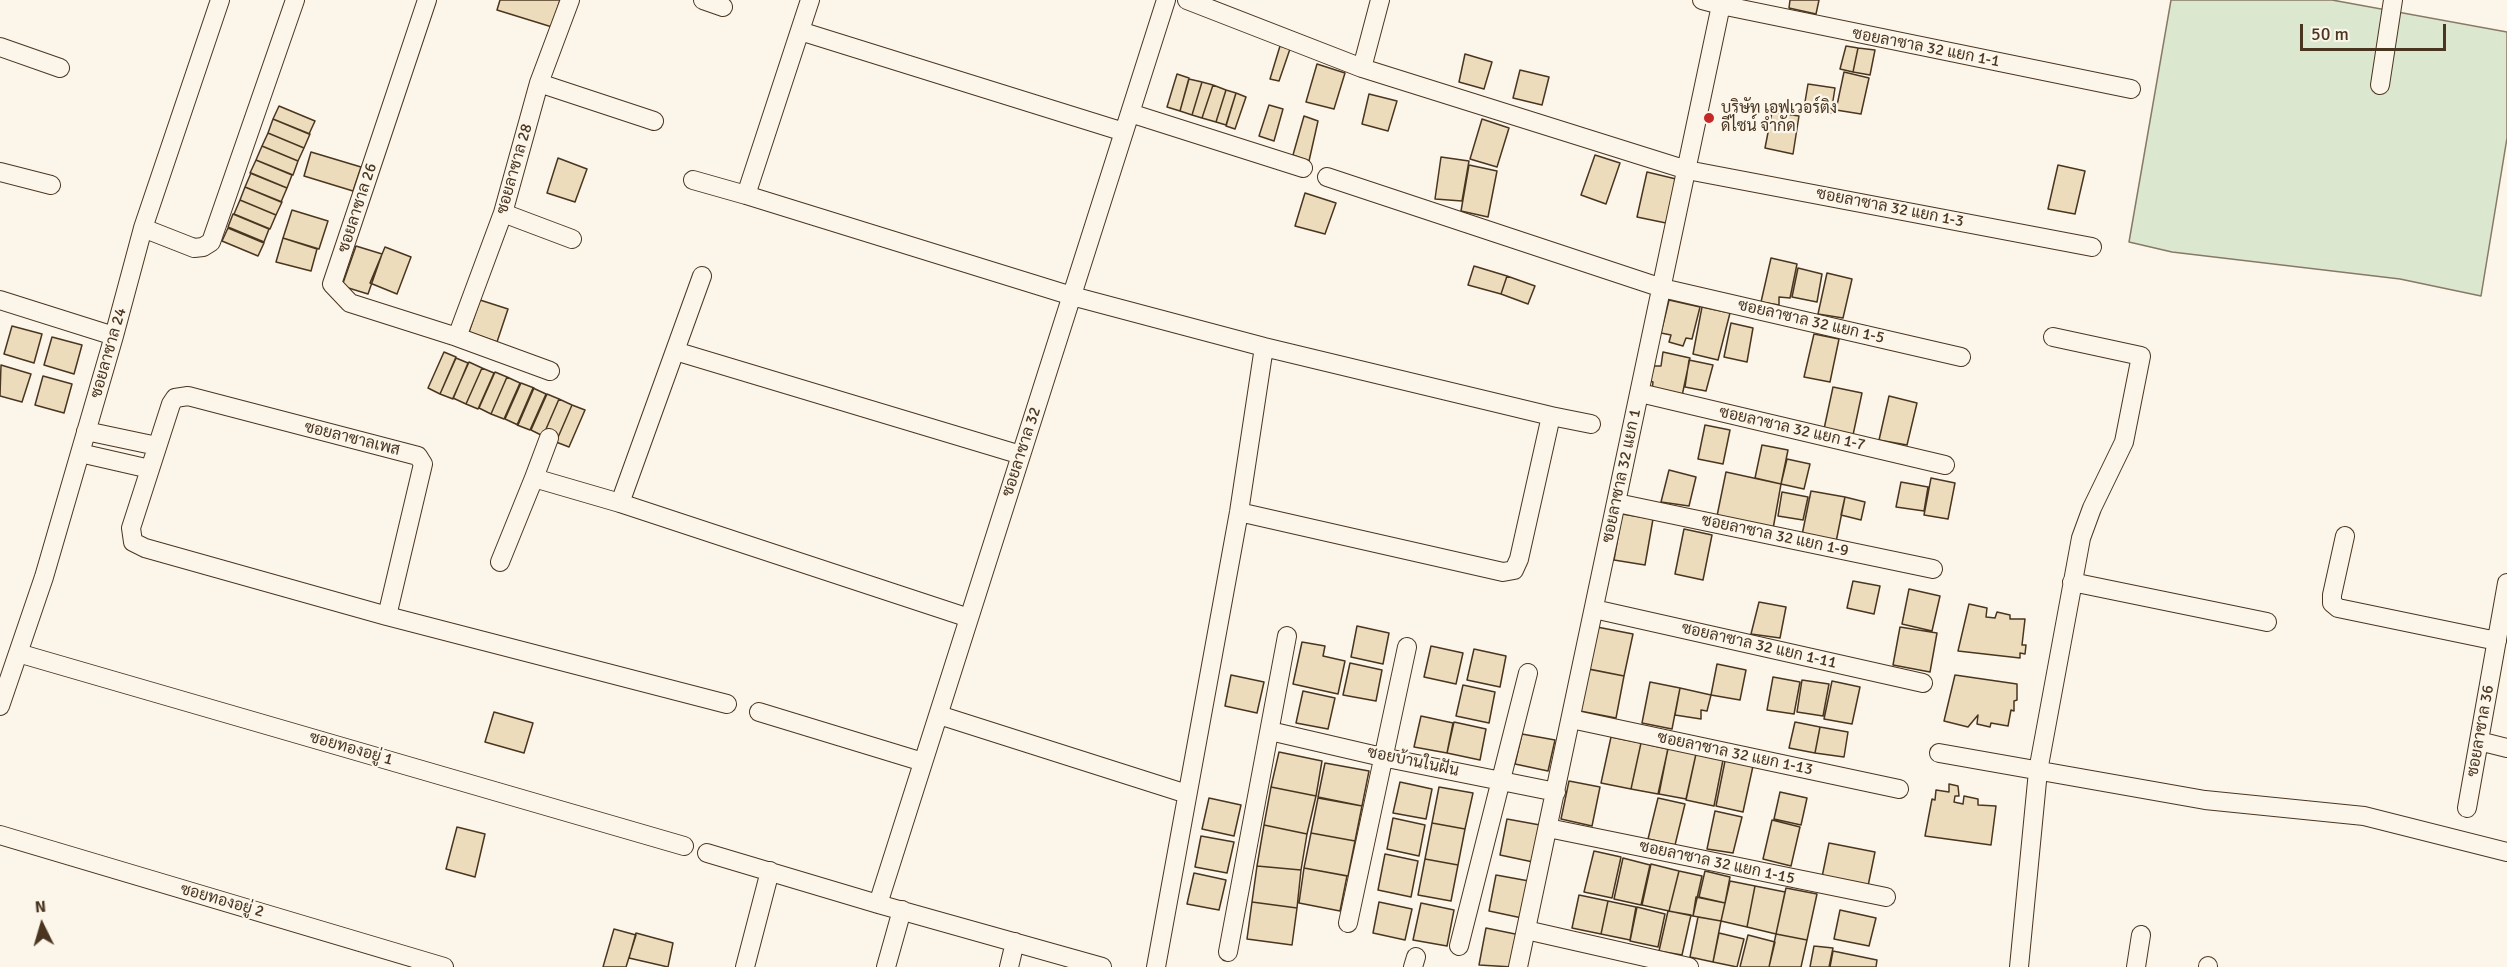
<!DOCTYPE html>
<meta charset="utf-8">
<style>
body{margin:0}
#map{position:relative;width:2507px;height:967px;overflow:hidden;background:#fbf6e9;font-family:Signika,sans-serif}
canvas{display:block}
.north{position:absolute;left:12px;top:895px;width:60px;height:60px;-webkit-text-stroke:4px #fbf6e9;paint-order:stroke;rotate:355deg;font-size:16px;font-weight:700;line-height:24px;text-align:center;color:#4a3520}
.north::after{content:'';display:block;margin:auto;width:21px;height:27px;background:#4a3520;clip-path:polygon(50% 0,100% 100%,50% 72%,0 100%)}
.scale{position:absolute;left:2300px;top:24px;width:146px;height:27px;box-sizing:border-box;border:3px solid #4a3520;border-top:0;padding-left:8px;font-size:18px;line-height:21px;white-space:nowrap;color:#4a3520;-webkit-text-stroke:4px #fbf6e9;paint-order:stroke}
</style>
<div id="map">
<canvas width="2507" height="967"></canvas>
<div class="north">N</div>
<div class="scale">50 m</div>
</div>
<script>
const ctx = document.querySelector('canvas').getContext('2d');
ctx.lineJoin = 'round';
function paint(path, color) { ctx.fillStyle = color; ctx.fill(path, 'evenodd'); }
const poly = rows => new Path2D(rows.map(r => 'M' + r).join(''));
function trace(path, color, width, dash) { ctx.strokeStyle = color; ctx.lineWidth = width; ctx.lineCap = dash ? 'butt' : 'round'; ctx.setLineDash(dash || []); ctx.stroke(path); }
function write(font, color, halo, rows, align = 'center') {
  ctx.font = font + ' Signika,Sarabun,sans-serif'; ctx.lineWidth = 4.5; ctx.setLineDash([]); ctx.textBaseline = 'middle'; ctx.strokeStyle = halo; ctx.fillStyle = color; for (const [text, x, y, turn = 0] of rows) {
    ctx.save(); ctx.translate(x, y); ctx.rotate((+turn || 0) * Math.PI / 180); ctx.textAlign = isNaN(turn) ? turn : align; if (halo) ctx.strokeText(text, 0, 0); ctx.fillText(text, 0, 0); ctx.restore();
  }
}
const green = poly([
 [2171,0,2332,0,2507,32,2507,138,2481,296,2400,279,2172,252,2129,242,2171,0]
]);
paint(green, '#dce7d0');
trace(green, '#887966', 1.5);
const building = poly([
 [500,0,560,0,552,27,497,10,500,0],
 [1790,0,1819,0,1816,14,1789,8,1790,0],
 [1280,46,1290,49,1279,81,1270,79,1280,46],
 [1846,46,1858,48,1853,72,1840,69,1846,46],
 [1858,48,1875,50,1870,75,1853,72,1858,48],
 [1465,54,1492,62,1484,89,1459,82,1465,54],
 [1317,64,1345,73,1334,109,1306,102,1317,64],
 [1520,70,1549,77,1542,105,1513,98,1520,70],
 [1844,72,1869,78,1861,114,1836,110,1844,72],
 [1177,74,1189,78,1180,111,1167,107,1177,74],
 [1189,79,1202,82,1192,115,1180,111,1189,79],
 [1202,82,1213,85,1202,118,1192,115,1202,82],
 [1808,84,1835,88,1831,113,1804,108,1808,84],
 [1213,85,1226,90,1216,122,1202,118,1213,85],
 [1226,90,1236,93,1226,125,1216,122,1226,90],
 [1236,93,1246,97,1235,129,1226,126,1236,93],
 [1369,94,1397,101,1388,131,1362,124,1369,94],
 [1269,105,1283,109,1274,141,1259,136,1269,105],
 [279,106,315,121,309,134,273,119,279,106],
 [1772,112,1799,116,1793,154,1765,148,1772,112],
 [1304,116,1318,121,1309,161,1293,155,1304,116],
 [273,119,310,134,304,148,268,133,273,119],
 [1482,119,1509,128,1497,167,1470,159,1482,119],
 [268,133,304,148,298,161,262,146,268,133],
 [262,146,298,161,293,175,256,160,262,146],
 [311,152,361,167,353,191,304,176,311,152],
 [1595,155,1620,163,1606,204,1581,195,1595,155],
 [1441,157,1469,161,1462,201,1435,199,1441,157],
 [558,158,587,169,575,202,547,193,558,158],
 [256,160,292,175,287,188,250,173,256,160],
 [1469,165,1497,171,1488,217,1461,211,1469,165],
 [2058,165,2085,171,2075,214,2048,209,2058,165],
 [1647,172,1676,179,1666,223,1637,217,1647,172],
 [251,173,287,188,281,202,245,187,251,173],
 [245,187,282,202,276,215,240,200,245,187],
 [1305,193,1336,203,1325,234,1295,226,1305,193],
 [240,200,276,215,270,229,234,214,240,200],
 [292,210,328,221,319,249,283,238,292,210],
 [233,214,269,229,264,242,228,227,233,214],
 [228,228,264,243,258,256,222,241,228,228],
 [283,238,317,249,311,271,276,262,283,238],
 [356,246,382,254,368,294,342,286,356,246],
 [385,247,411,257,397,294,370,283,385,247],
 [1771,258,1797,264,1790,298,1779,297,1779,305,1761,302,1771,258],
 [1474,266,1507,276,1501,294,1468,285,1474,266],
 [1798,268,1822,274,1817,302,1792,297,1798,268],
 [1827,273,1852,279,1843,318,1818,314,1827,273],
 [1507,276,1535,286,1528,304,1501,294,1507,276],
 [480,300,508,309,497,342,469,332,480,300],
 [1669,300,1700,307,1692,339,1686,338,1683,346,1669,342,1671,335,1661,333,1669,300],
 [1702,307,1730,313,1718,360,1693,354,1702,307],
 [1731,323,1753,328,1747,362,1724,357,1731,323],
 [12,326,42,334,34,363,4,354,12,326],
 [1814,334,1839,339,1830,382,1804,377,1814,334],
 [52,337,82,345,74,374,44,365,52,337],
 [444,352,456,357,440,394,428,388,444,352],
 [1663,352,1690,358,1682,396,1652,390,1653,382,1650,381,1654,366,1661,366,1663,352],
 [456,358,468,363,453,399,440,394,456,358],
 [1689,360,1713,365,1706,391,1685,387,1689,360],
 [469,362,482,368,466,404,453,398,469,362],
 [1,365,31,374,22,402,0,396,1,365],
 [482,368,494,373,478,409,466,404,482,368],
 [495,372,507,377,491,414,479,408,495,372],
 [43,376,72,384,64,413,35,405,43,376],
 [507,377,520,383,504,419,491,414,507,377],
 [521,383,534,388,518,425,505,419,521,383],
 [1833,387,1862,393,1853,435,1824,429,1833,387],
 [533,388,546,394,530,430,517,425,533,388],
 [547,394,559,399,543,436,531,430,547,394],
 [1889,396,1917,403,1907,445,1879,440,1889,396],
 [559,399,572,405,556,442,543,436,559,399],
 [572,405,585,410,569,447,556,442,572,405],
 [1705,425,1730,430,1723,464,1698,459,1705,425],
 [1762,445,1788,450,1781,484,1755,478,1762,445],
 [1787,459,1810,464,1804,489,1781,484,1787,459],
 [1669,470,1696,477,1689,506,1661,502,1669,470],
 [1726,472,1781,484,1773,529,1717,516,1726,472],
 [1931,478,1955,483,1948,519,1924,515,1931,478],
 [1901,482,1928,487,1924,511,1896,507,1901,482],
 [1811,491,1845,497,1836,542,1802,535,1811,491],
 [1782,492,1808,497,1803,520,1778,516,1782,492],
 [1845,497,1865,502,1861,520,1841,515,1845,497],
 [1622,514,1653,519,1645,565,1614,560,1622,514],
 [1684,529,1712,535,1703,580,1675,574,1684,529],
 [1853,581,1880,586,1874,614,1847,608,1853,581],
 [1909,589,1940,596,1932,631,1902,624,1909,589],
 [1759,602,1786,607,1780,638,1751,634,1759,602],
 [1969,604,1987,608,1986,617,1995,618,1997,612,2010,615,2010,619,2025,619,2022,645,2026,645,2025,654,2020,653,2020,658,1958,651,1969,604],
 [1357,626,1389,633,1383,664,1351,657,1357,626],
 [1597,627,1633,634,1624,676,1589,669,1597,627],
 [1900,627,1937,633,1930,672,1893,665,1900,627],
 [1302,642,1325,646,1323,656,1345,661,1338,694,1293,684,1302,642],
 [1431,646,1463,653,1456,684,1424,677,1431,646],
 [1474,649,1506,656,1500,687,1467,680,1474,649],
 [1350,663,1382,670,1376,701,1343,695,1350,663],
 [1717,664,1746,670,1740,700,1711,695,1717,664],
 [1588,669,1624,676,1616,718,1580,711,1588,669],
 [1231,675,1264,682,1257,713,1225,706,1231,675],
 [1955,675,2017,684,2017,700,2014,701,2014,711,2011,710,2008,726,1991,723,1990,727,1977,724,1978,715,1968,727,1944,721,1955,675],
 [1773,677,1800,682,1794,714,1767,710,1773,677],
 [1802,680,1829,684,1823,716,1797,712,1802,680],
 [1832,681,1860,687,1852,724,1824,719,1832,681],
 [1650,682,1680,688,1672,729,1642,723,1650,682],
 [1463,685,1495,692,1489,723,1456,716,1463,685],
 [1680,688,1711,695,1707,711,1701,710,1701,719,1675,715,1680,688],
 [1303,691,1335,698,1328,729,1296,723,1303,691],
 [494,712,533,723,524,753,485,742,494,712],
 [1421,716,1453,723,1447,753,1414,747,1421,716],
 [1454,722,1486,729,1480,760,1447,753,1454,722],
 [1795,722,1820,727,1815,753,1789,748,1795,722],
 [1820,727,1848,732,1844,757,1815,753,1820,727],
 [1522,734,1555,740,1548,771,1515,764,1522,734],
 [1611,737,1641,743,1631,789,1601,783,1611,737],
 [1641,743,1668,749,1658,794,1631,789,1641,743],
 [1668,748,1696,754,1686,799,1659,794,1668,748],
 [1279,752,1322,761,1316,796,1271,787,1279,752],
 [1696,754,1723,760,1714,806,1686,800,1696,754],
 [1725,761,1753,766,1743,812,1716,806,1725,761],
 [1325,763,1369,771,1362,806,1318,797,1325,763],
 [1569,781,1600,787,1592,826,1561,819,1569,781],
 [1400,782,1432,789,1426,819,1393,813,1400,782],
 [1949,784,1958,786,1959,796,1955,796,1954,802,1963,804,1964,796,1978,799,1978,805,1996,806,1991,845,1925,836,1932,799,1935,800,1936,790,1949,792,1949,784],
 [1271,787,1316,796,1307,834,1264,825,1271,787],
 [1439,787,1473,793,1465,829,1432,823,1439,787],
 [1780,792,1807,798,1801,825,1774,819,1780,792],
 [1209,798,1241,805,1234,836,1202,829,1209,798],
 [1318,798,1362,806,1355,841,1311,833,1318,798],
 [1658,798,1685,804,1675,845,1648,839,1658,798],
 [1715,811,1742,817,1733,853,1707,849,1715,811],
 [1393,818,1425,825,1419,856,1387,849,1393,818],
 [1507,819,1540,825,1533,862,1500,855,1507,819],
 [1772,820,1800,827,1791,866,1763,859,1772,820],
 [1432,823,1465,829,1458,865,1425,859,1432,823],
 [1264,825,1307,834,1301,870,1257,866,1264,825],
 [457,827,485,834,475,877,446,869,457,827],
 [1311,833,1355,841,1348,876,1304,868,1311,833],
 [1201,836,1234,842,1227,873,1195,867,1201,836],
 [1829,843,1875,852,1868,886,1822,877,1829,843],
 [1594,851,1621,857,1612,898,1584,892,1594,851],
 [1385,854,1418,861,1411,897,1378,890,1385,854],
 [1623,858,1650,865,1641,905,1614,899,1623,858],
 [1425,859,1458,865,1451,901,1418,895,1425,859],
 [1651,864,1679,871,1669,911,1642,905,1651,864],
 [1257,866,1301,870,1297,908,1252,902,1257,866],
 [1304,868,1347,876,1340,911,1299,903,1304,868],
 [1679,871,1702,876,1693,916,1669,911,1679,871],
 [1705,871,1730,877,1725,903,1699,897,1705,871],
 [1194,873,1226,880,1219,910,1187,904,1194,873],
 [1496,875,1529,881,1522,918,1489,911,1496,875],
 [1730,881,1755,886,1747,927,1721,921,1730,881],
 [1755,886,1785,892,1776,934,1747,927,1755,886],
 [1786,888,1817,894,1807,940,1776,934,1786,888],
 [1579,895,1608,901,1601,934,1572,928,1579,895],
 [1696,897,1725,903,1721,921,1693,916,1696,897],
 [1608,901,1636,907,1630,940,1601,934,1608,901],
 [1252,902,1297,908,1292,945,1247,939,1252,902],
 [1379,902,1412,909,1405,940,1373,933,1379,902],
 [1421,903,1454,910,1447,946,1413,940,1421,903],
 [1637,907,1665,914,1658,947,1630,941,1637,907],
 [1840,910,1876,918,1869,946,1834,939,1840,910],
 [1668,911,1691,915,1682,955,1659,951,1668,911],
 [1698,917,1721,921,1713,962,1690,957,1698,917],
 [1486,928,1520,935,1513,967,1479,965,1486,928],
 [614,929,636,935,626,967,603,967,614,929],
 [636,933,673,943,668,967,629,958,636,933],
 [1719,933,1744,939,1737,967,1713,962,1719,933],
 [1776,934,1807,940,1801,967,1769,967,1776,934],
 [1748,935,1775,942,1769,967,1740,967,1748,935],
 [1814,946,1833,948,1829,967,1810,967,1814,946],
 [1833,951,1877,960,1876,967,1830,967,1833,951]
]);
paint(building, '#ecdcbc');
trace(building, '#4a3520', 1.5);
const minor = poly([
 [427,0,332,284,350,303,457,337,550,371],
 [703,0,723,7],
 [1187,0,1362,68,1687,170,2092,247],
 [1721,5,2131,89],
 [800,31,1124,132],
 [0,47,60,68],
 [1362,68,1380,0],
 [539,83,654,121],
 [2380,85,2393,0],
 [1130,113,1303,168],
 [0,172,51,185],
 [1327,177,1662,288,1961,357],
 [693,180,746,195,1072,296,1264,347,1551,416],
 [746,195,810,0],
 [503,213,572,239],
 [143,228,194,248,203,247,211,242,295,0],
 [0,300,114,336],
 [457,337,503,213,539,83,570,0],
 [675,351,1021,455],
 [1640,393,1945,465],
 [188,396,418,456,423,464,387,616,145,548,133,542,131,528,171,404,175,398,188,396],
 [86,431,157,446],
 [80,453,150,469],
 [534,478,549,438],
 [620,503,702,276],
 [1617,503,1933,569],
 [1239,512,1503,572,1514,570,1519,559,1551,416,1591,424],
 [2345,536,2332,595,2332,603,2338,608,2497,641],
 [500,562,534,478,620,503,969,618],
 [2072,582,2267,622],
 [1594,609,1923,683],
 [387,616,727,704],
 [18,653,684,846],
 [0,706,44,577,114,336,143,228,220,0],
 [759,712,923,762],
 [939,715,1187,794],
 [1571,719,1899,789],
 [1270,731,1382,757,1556,792],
 [2479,741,2507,748],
 [1939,753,2205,800,2364,816,2507,852],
 [2467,808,2507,583],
 [1548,828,1886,897],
 [0,835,444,967],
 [707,853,878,904,1102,967],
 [878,904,1166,0],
 [1348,923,1407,647],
 [1526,930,1689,967],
 [1459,946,1528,673],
 [1228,952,1287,636],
 [745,967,770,871],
 [886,967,902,910],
 [1009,967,1015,942],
 [1156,967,1239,512,1264,347],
 [1413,967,1416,957],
 [1518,967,1721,5,1702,0],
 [2019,967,2038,771,2081,538,2092,508,2124,442,2141,356,2053,337],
 [2136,967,2141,935],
 [2208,967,2208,966]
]);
trace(minor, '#4a3520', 20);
trace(minor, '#fbf6e9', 18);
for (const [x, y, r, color] of [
 [1709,118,6,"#c62828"]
]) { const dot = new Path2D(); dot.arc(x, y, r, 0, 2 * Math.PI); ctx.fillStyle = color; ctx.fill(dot); trace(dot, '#fbf6e9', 2); }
write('16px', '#4a3520', '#fbf6e9', [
 ["ซอยลาซาล 32 แยก 1-1",1926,48,11],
 ["ซอยลาซาล 28",515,169,-74],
 ["ซอยลาซาล 26",358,208,-72],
 ["ซอยลาซาล 32 แยก 1-3",1890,208,11],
 ["ซอยลาซาล 32 แยก 1-5",1811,322,13],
 ["ซอยลาซาล 24",109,353,-74],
 ["ซอยลาซาล 32 แยก 1-7",1792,429,13],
 ["ซอยลาซาลเพส",352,439,14],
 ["ซอยลาซาล 32",1022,452,-72],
 ["ซอยลาซาล 32 แยก 1",1622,476,-78],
 ["ซอยลาซาล 32 แยก 1-9",1775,536,12],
 ["ซอยลาซาล 32 แยก 1-11",1759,646,13],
 ["ซอยลาซาล 36",2481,731,-80],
 ["ซอยทองอยู่ 1",351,749,16],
 ["ซอยลาซาล 32 แยก 1-13",1735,754,12],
 ["ซอยบ้านในฝัน",1413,762,12],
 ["ซอยลาซาล 32 แยก 1-15",1717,863,12],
 ["ซอยทองอยู่ 2",222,901,16]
]);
write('16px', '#4a3520', '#fbf6e9', [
 ["บริษัท เอฟเวอร์ติง",1721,109],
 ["ดีไซน์ จำกัด",1721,127]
], 'left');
</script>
